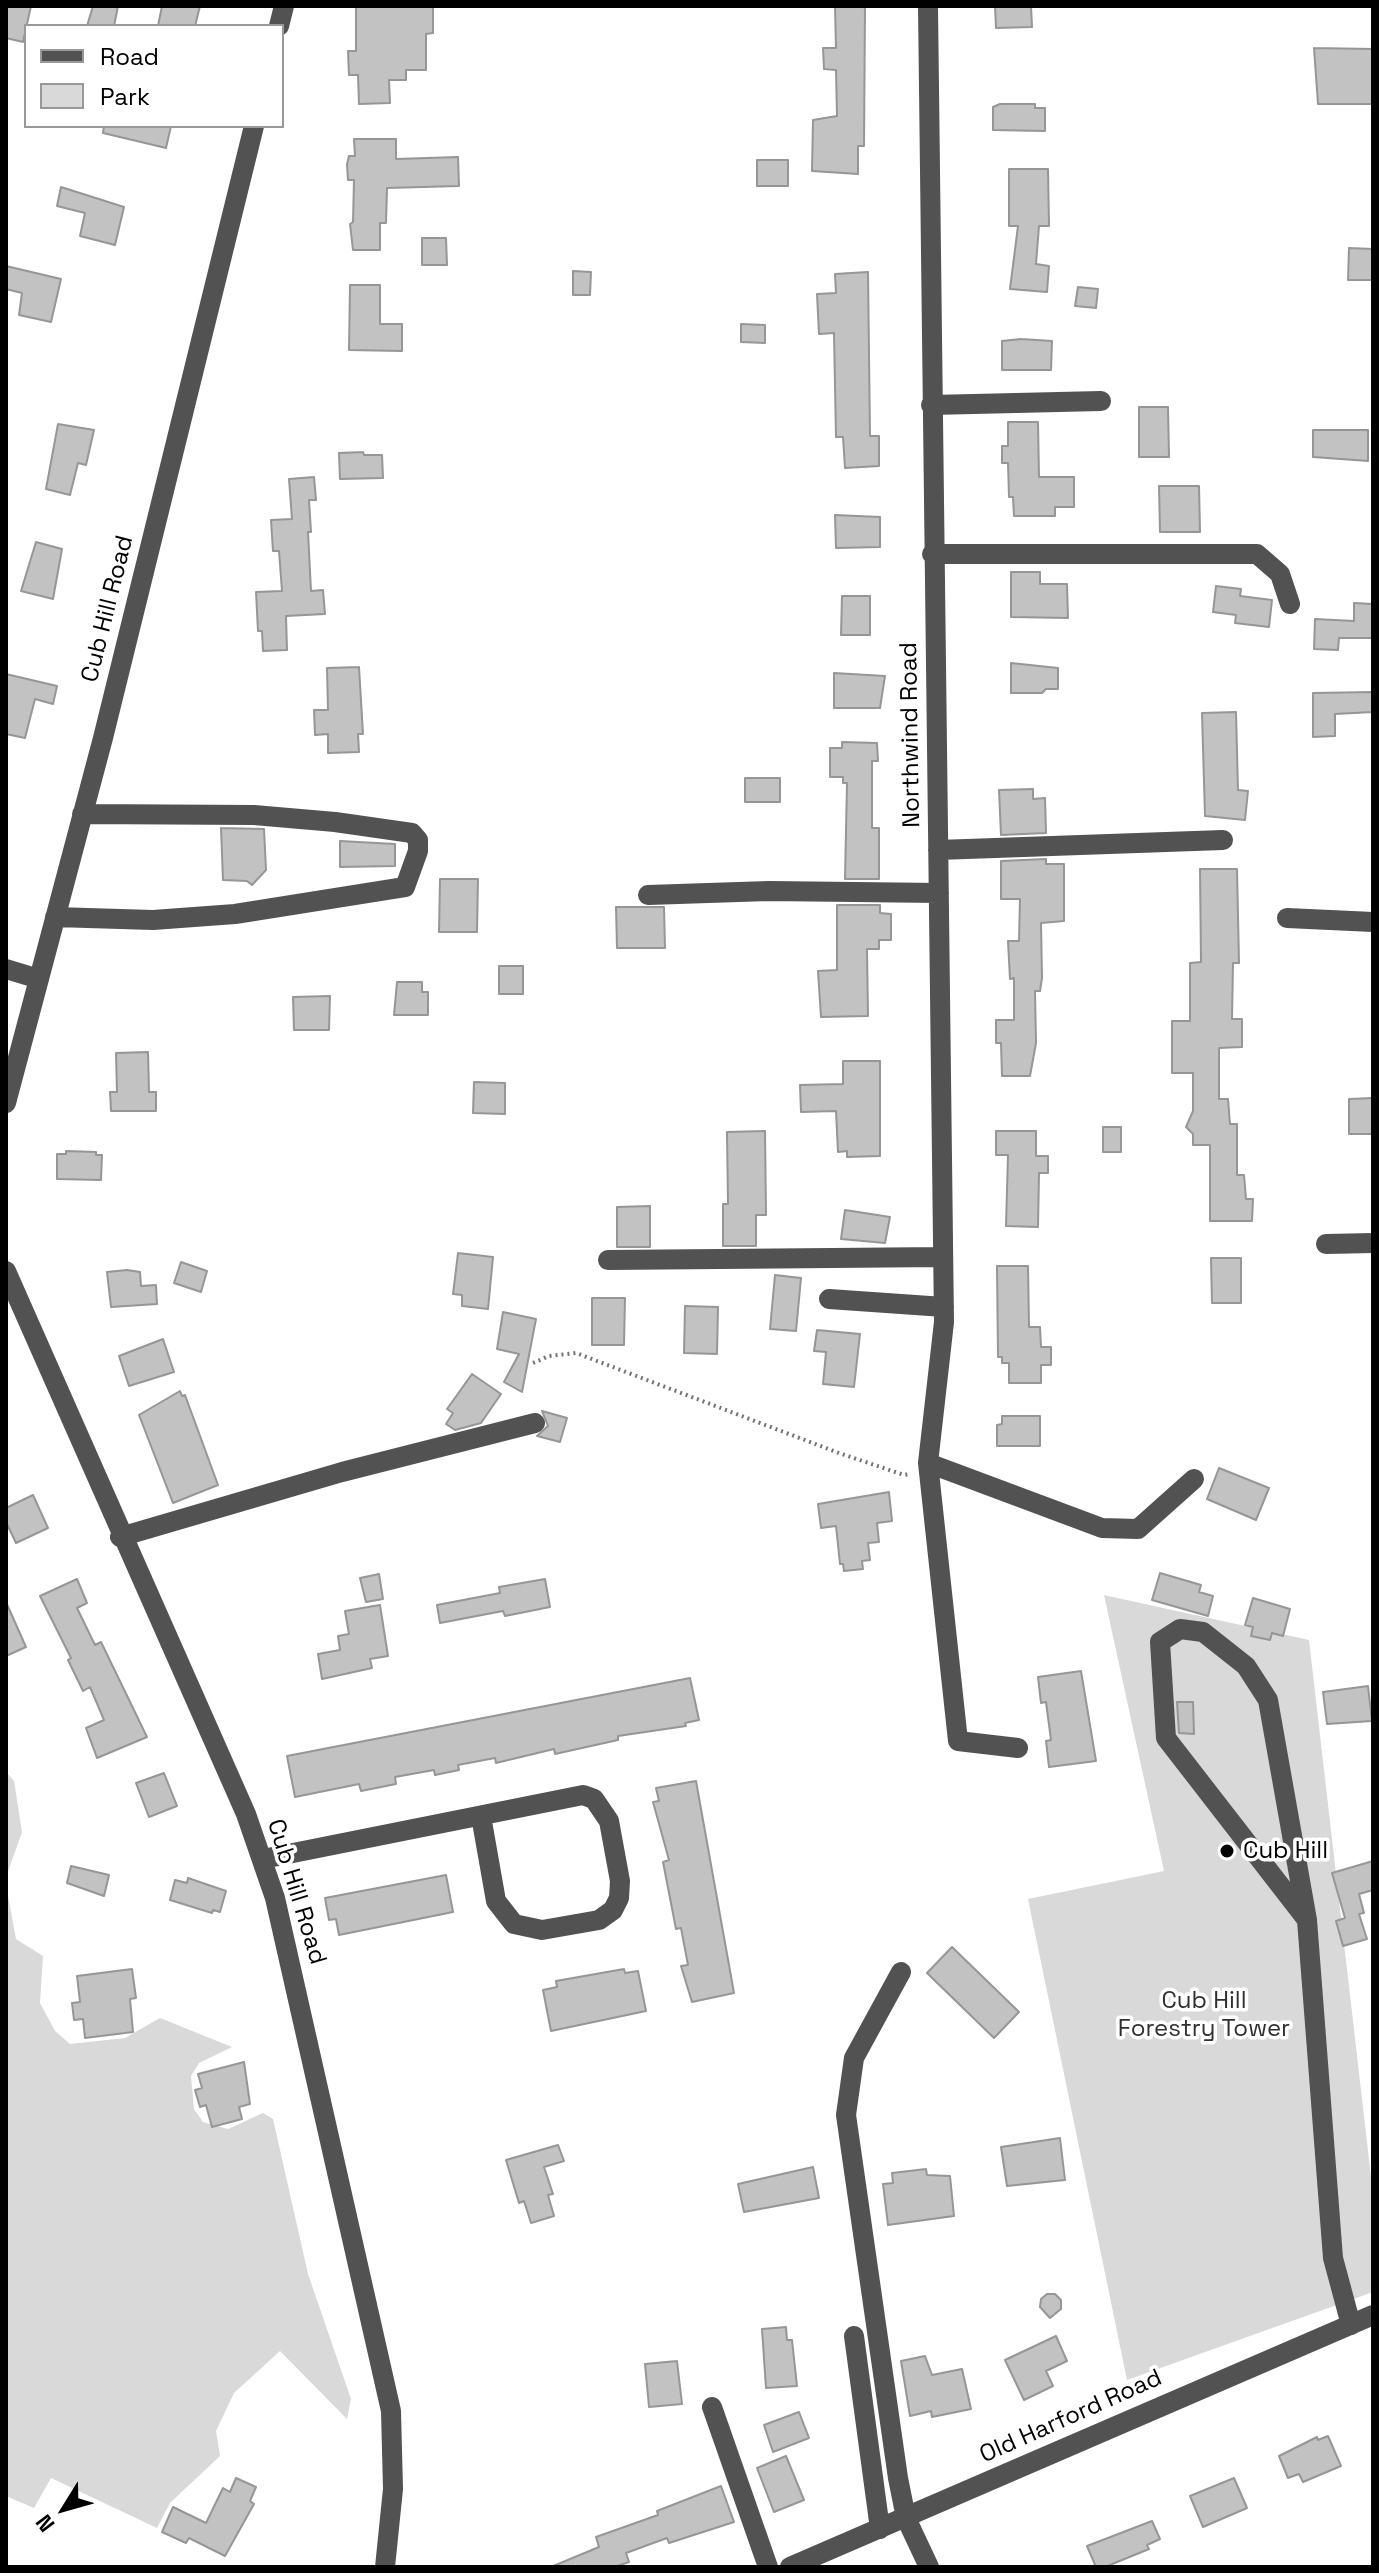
<!DOCTYPE html>
<style>
body{margin:0}
#map{position:relative;width:1379px;height:2573px;overflow:hidden;background:#fff;font-family:"Space Grotesk",sans-serif}
canvas{display:block}
.frame{position:absolute;inset:0;border:8px solid #000;pointer-events:none}
.legend{position:absolute;left:24px;top:24px;width:260px;height:104px;box-sizing:border-box;background:#fff;border:2px solid #999;margin:0;padding:10px 14px;list-style:none;font-size:24px;color:#000}
.legend li{display:flex;align-items:center;gap:16px;height:40px}
.legend b{width:40px;border:2px solid #999}
.north{position:absolute;left:24px;top:2469px;width:80px;height:80px;-webkit-text-stroke:6px #fff;paint-order:stroke;rotate:233deg;font-size:22px;font-weight:700;line-height:32px;text-align:center;color:#000}
.north::after{content:'';display:block;margin:auto;width:28px;height:36px;background:#000;clip-path:polygon(50% 0,100% 100%,50% 72%,0 100%)}
</style>
<div id="map">
<canvas width="1379" height="2573"></canvas>
<div class="frame"></div>
<ul class="legend">
<li><b style="height:10px;background:#525252"></b>Road</li>
<li><b style="height:22px;background:#d9d9d9"></b>Park</li>
</ul>
<div class="north">N</div>
</div>
<script>
const ctx = document.querySelector('canvas').getContext('2d');
ctx.lineJoin = 'round';
function paint(path, color) { ctx.fillStyle = color; ctx.fill(path, 'evenodd'); }
const poly = rows => new Path2D(rows.map(r => 'M' + r).join(''));
function trace(path, color, width, dash) { ctx.strokeStyle = color; ctx.lineWidth = width; ctx.lineCap = dash ? 'butt' : 'round'; ctx.setLineDash(dash || []); ctx.stroke(path); }
function write(font, color, halo, rows, align = 'center') {
  ctx.font = font + ' "Space Grotesk",sans-serif'; ctx.lineWidth = 7; ctx.setLineDash([]); ctx.textBaseline = 'middle'; ctx.strokeStyle = halo; ctx.fillStyle = color; for (const [text, x, y, turn = 0] of rows) {
    ctx.save(); ctx.translate(x, y); ctx.rotate((+turn || 0) * Math.PI / 180); ctx.textAlign = isNaN(turn) ? turn : align; if (halo) ctx.strokeText(text, 0, 0); ctx.fillText(text, 0, 0); ctx.restore();
  }
}
paint(poly([
 [1104,1595,1309,1640,1373,2194,1373,2292,1127,2380,1028,1899,1164,1871],
 [6,1772,14,1781,22,1832,6,1877],
 [6,1885,16,1939,43,1956,40,2003,55,2031,70,2044,125,2038,160,2018,232,2047,199,2063,191,2076,194,2109,203,2122,228,2129,263,2113,273,2119,308,2274,351,2399,347,2419,280,2351,234,2393,216,2431,220,2456,170,2503,157,2528,51,2478,34,2508,6,2496]
]), '#d9d9d9');
const building = poly([
 [6,6,31,6,23,42,6,38,6,6],
 [93,6,118,6,114,26,87,26,93,6],
 [162,6,200,6,195,26,158,26,162,6],
 [356,6,433,6,433,33,426,34,426,70,406,70,406,80,389,80,390,103,359,104,358,75,349,75,348,51,356,51,356,6],
 [835,6,865,6,864,146,858,146,858,174,812,171,813,120,837,116,836,70,824,69,823,48,836,48,835,6],
 [995,6,1031,6,1032,27,996,28,995,6],
 [1314,48,1373,49,1373,104,1318,104,1314,48],
 [1000,104,1035,104,1035,108,1045,108,1045,131,993,130,993,107,1000,104],
 [104,126,171,126,166,148,103,133,104,126],
 [354,139,396,139,396,159,458,157,459,186,387,188,386,223,380,223,380,250,353,250,350,224,353,222,354,180,348,180,347,164,349,156,355,156,354,139],
 [757,160,788,160,788,186,757,186,757,160],
 [1009,169,1048,169,1049,226,1039,226,1036,264,1049,266,1047,292,1010,289,1018,226,1009,226,1009,169],
 [61,187,124,207,115,245,80,236,85,213,57,206,61,187],
 [422,238,446,238,447,265,422,265,422,238],
 [1349,248,1373,249,1373,280,1348,280,1349,248],
 [6,266,61,279,51,322,19,315,22,293,6,289,6,266],
 [573,271,591,272,590,295,573,295,573,271],
 [868,272,870,436,879,436,879,466,845,468,843,437,836,437,834,333,819,334,817,294,836,293,835,274,868,272],
 [350,285,380,285,380,324,402,324,402,351,349,350,350,285],
 [1078,287,1098,289,1096,308,1075,306,1078,287],
 [741,324,765,325,765,343,741,342,741,324],
 [1021,339,1052,341,1051,370,1002,370,1002,341,1021,339],
 [1139,407,1168,407,1169,457,1139,457,1139,407],
 [1008,422,1038,422,1039,477,1074,477,1074,507,1055,507,1055,516,1014,516,1013,497,1009,497,1008,463,1002,463,1002,446,1008,446,1008,422],
 [58,424,94,430,86,465,78,463,70,495,46,489,58,424],
 [1313,430,1368,430,1368,461,1313,457,1313,430],
 [363,452,364,455,382,455,383,478,340,479,339,453,363,452],
 [314,477,316,500,309,500,311,532,308,532,311,591,323,590,325,614,286,616,287,650,263,651,262,631,258,631,256,592,282,591,279,551,273,551,271,520,292,519,289,479,314,477],
 [1159,486,1199,486,1200,532,1160,532,1159,486],
 [835,515,880,517,880,547,836,548,835,515],
 [36,542,62,549,53,599,21,591,36,542],
 [1011,572,1040,572,1040,584,1067,584,1068,618,1011,617,1011,572],
 [1216,586,1241,589,1240,596,1272,600,1269,627,1235,623,1236,615,1213,612,1216,586],
 [842,596,870,596,870,635,841,635,842,596],
 [1354,603,1373,604,1373,638,1339,638,1338,650,1314,649,1315,619,1354,621,1354,603],
 [1011,663,1058,668,1058,689,1046,689,1042,693,1011,693,1011,663],
 [359,667,363,734,358,734,359,752,328,753,328,734,315,735,314,710,328,710,327,668,359,667],
 [834,673,885,676,880,708,834,708,834,673],
 [6,674,57,686,53,704,35,699,25,738,6,734,6,674],
 [1373,692,1373,712,1335,714,1335,736,1313,737,1313,693,1373,692],
 [1236,712,1238,790,1248,791,1245,820,1205,816,1202,713,1236,712],
 [842,742,877,743,878,761,872,761,872,828,879,828,879,879,845,879,847,783,843,783,843,777,830,777,830,748,842,748,842,742],
 [745,778,780,778,780,802,745,802,745,778],
 [1033,789,1033,799,1045,798,1046,833,1001,835,999,790,1033,789],
 [221,828,264,829,266,870,252,885,247,881,223,880,221,828],
 [340,841,395,844,395,866,340,867,340,841],
 [1046,859,1046,864,1064,864,1064,921,1041,923,1042,978,1040,991,1035,991,1036,1043,1030,1076,1002,1076,1001,1043,996,1043,996,1020,1014,1020,1014,978,1010,979,1008,941,1019,941,1020,899,1001,899,1001,861,1046,859],
 [1200,869,1237,869,1239,963,1233,963,1232,1019,1242,1019,1242,1047,1219,1048,1219,1099,1228,1099,1230,1124,1237,1124,1237,1175,1244,1175,1246,1199,1253,1199,1252,1221,1210,1221,1210,1145,1193,1145,1193,1134,1186,1127,1193,1111,1193,1073,1172,1073,1172,1021,1190,1021,1190,963,1201,962,1200,869],
 [440,879,478,879,477,932,439,932,440,879],
 [837,905,880,905,880,913,891,914,891,940,879,940,879,949,867,949,868,1016,821,1017,818,971,837,970,837,905],
 [616,907,664,907,665,948,617,948,616,907],
 [499,966,523,966,523,994,499,994,499,966],
 [397,982,422,982,422,992,428,992,428,1015,394,1015,397,982],
 [330,996,329,1030,294,1030,293,997,330,996],
 [148,1052,149,1092,156,1092,156,1111,111,1111,110,1092,117,1092,116,1053,148,1052],
 [843,1061,880,1061,880,1156,847,1157,847,1151,838,1152,836,1111,801,1112,800,1085,843,1084,843,1061],
 [474,1082,505,1083,505,1114,473,1113,474,1082],
 [1373,1098,1373,1134,1349,1134,1349,1099,1373,1098],
 [1103,1127,1121,1127,1121,1152,1103,1152,1103,1127],
 [765,1131,766,1215,756,1215,756,1246,723,1246,723,1204,728,1204,727,1132,765,1131],
 [996,1131,1036,1131,1036,1156,1048,1156,1048,1173,1039,1173,1038,1227,1006,1226,1008,1155,996,1155,996,1131],
 [66,1151,96,1152,96,1155,102,1155,101,1180,57,1179,57,1154,66,1154,66,1151],
 [650,1206,650,1247,617,1247,617,1207,650,1206],
 [845,1210,890,1217,885,1243,841,1239,845,1210],
 [458,1253,493,1257,488,1309,462,1306,462,1295,453,1294,458,1253],
 [1211,1258,1241,1258,1241,1303,1212,1303,1211,1258],
 [181,1262,207,1271,201,1292,174,1283,181,1262],
 [997,1266,1028,1266,1029,1327,1040,1327,1041,1347,1051,1347,1051,1365,1041,1365,1041,1383,1009,1383,1009,1363,1002,1363,1002,1357,998,1357,997,1266],
 [127,1270,140,1272,141,1286,156,1285,157,1304,111,1307,107,1272,127,1270],
 [775,1275,801,1278,796,1331,770,1329,775,1275],
 [592,1298,625,1298,624,1345,592,1345,592,1298],
 [685,1306,718,1307,717,1354,684,1353,685,1306],
 [503,1312,536,1319,522,1392,504,1382,519,1354,497,1349,503,1312],
 [817,1330,860,1334,854,1387,823,1384,826,1352,814,1351,817,1330],
 [163,1339,174,1372,129,1386,119,1356,163,1339],
 [472,1374,501,1394,481,1423,455,1430,446,1424,453,1413,447,1409,472,1374],
 [180,1391,182,1396,185,1395,218,1485,173,1503,139,1415,180,1391],
 [542,1411,567,1418,560,1442,537,1436,548,1426,542,1411],
 [1002,1416,1040,1416,1040,1446,997,1446,997,1425,1002,1424,1002,1416],
 [1219,1468,1269,1488,1256,1520,1207,1499,1219,1468],
 [889,1492,892,1521,877,1523,879,1542,868,1543,870,1560,862,1561,863,1569,844,1571,843,1564,840,1564,836,1526,821,1528,818,1504,889,1492],
 [33,1495,48,1528,16,1543,6,1522,6,1508,33,1495],
 [1160,1573,1201,1585,1199,1592,1213,1596,1208,1616,1152,1600,1160,1573],
 [379,1574,383,1599,366,1602,360,1578,379,1574],
 [77,1579,87,1603,77,1608,95,1645,101,1642,147,1737,97,1758,86,1728,104,1720,90,1687,83,1691,68,1660,71,1658,40,1596,77,1579],
 [545,1579,550,1607,505,1616,503,1611,440,1623,437,1605,500,1593,499,1587,545,1579],
 [1253,1598,1290,1609,1283,1636,1272,1633,1270,1640,1251,1636,1253,1627,1245,1625,1253,1598],
 [6,1602,26,1647,6,1656,6,1602],
 [380,1605,388,1656,370,1659,372,1668,322,1679,318,1654,340,1650,338,1636,349,1634,345,1611,380,1605],
 [1081,1671,1096,1761,1049,1767,1046,1741,1051,1740,1046,1702,1041,1703,1038,1677,1081,1671],
 [690,1678,699,1720,685,1723,686,1726,618,1736,618,1740,555,1754,554,1749,496,1763,495,1758,458,1765,459,1770,435,1775,434,1770,395,1777,396,1784,361,1791,359,1784,295,1797,287,1756,690,1678],
 [1368,1686,1372,1721,1327,1724,1323,1692,1368,1686],
 [1177,1702,1193,1702,1194,1734,1179,1733,1177,1702],
 [164,1773,177,1806,149,1817,136,1783,164,1773],
 [696,1781,734,1993,692,2002,681,1966,688,1965,681,1928,676,1929,663,1862,669,1860,653,1802,659,1801,656,1788,696,1781],
 [1373,1861,1373,1890,1359,1894,1364,1913,1359,1914,1367,1939,1343,1946,1336,1921,1345,1918,1332,1873,1373,1861],
 [71,1866,109,1875,104,1896,67,1883,71,1866],
 [446,1875,453,1912,339,1935,336,1919,329,1920,325,1898,446,1875],
 [188,1878,226,1891,220,1912,213,1910,212,1913,170,1900,175,1880,187,1883,188,1878],
 [952,1947,1019,2012,994,2038,927,1973,952,1947],
 [132,1969,136,1998,130,1999,133,2032,85,2038,83,2019,74,2020,72,2003,80,2002,77,1976,132,1969],
 [624,1969,625,1973,638,1971,646,2011,551,2031,543,1990,557,1987,556,1981,624,1969],
 [244,2062,250,2104,239,2107,242,2119,212,2127,206,2105,200,2107,195,2090,202,2088,198,2074,244,2062],
 [1060,2138,1065,2180,1007,2186,1001,2147,1060,2138],
 [558,2145,564,2161,544,2167,553,2194,548,2195,554,2216,531,2223,524,2201,519,2203,506,2160,558,2145],
 [813,2167,819,2198,744,2212,738,2184,813,2167],
 [926,2169,927,2175,950,2176,954,2216,888,2225,883,2184,893,2183,892,2173,926,2169],
 [1047,2294,1055,2294,1061,2300,1061,2309,1050,2318,1040,2307,1041,2299,1047,2294],
 [786,2327,787,2340,792,2340,797,2386,766,2388,762,2329,786,2327],
 [1056,2336,1067,2361,1046,2371,1053,2386,1024,2400,1005,2360,1056,2336],
 [925,2356,932,2375,962,2369,971,2409,932,2417,931,2411,910,2416,901,2361,925,2356],
 [677,2361,682,2404,649,2407,645,2364,677,2361],
 [799,2412,809,2438,773,2452,764,2425,799,2412],
 [1328,2436,1341,2466,1303,2482,1299,2474,1288,2478,1279,2456,1317,2437,1318,2440,1328,2436],
 [786,2456,804,2500,774,2512,757,2468,786,2456],
 [236,2478,256,2487,250,2501,254,2504,225,2556,189,2538,186,2543,162,2532,173,2507,206,2523,223,2488,230,2492,236,2478],
 [1234,2478,1247,2508,1203,2527,1190,2496,1234,2478],
 [721,2486,734,2522,669,2543,667,2538,626,2553,629,2562,614,2567,551,2567,599,2547,596,2537,658,2515,657,2511,721,2486],
 [1152,2521,1160,2539,1147,2545,1149,2549,1105,2567,1096,2567,1087,2546,1152,2521]
]);
paint(building, '#c2c2c2');
trace(building, '#969696', 2);
trace(poly([
 [533,1363,549,1356,576,1353,839,1453,904,1475,910,1474]
]), '#747474', 4, [2, 4]);
trace(poly([
 [928,6,944,1322,928,1463,958,1741,1018,1748],
 [279,26,284,6],
 [931,405,1101,401],
 [932,554,1257,554,1280,574,1290,604],
 [938,850,1223,840],
 [648,895,769,891,939,893],
 [55,917,153,920,235,914,405,887,418,851,418,840,412,833,335,822,254,815,82,814],
 [1287,918,1373,922],
 [6,969,39,979],
 [6,1103,103,738,254,126],
 [1326,1244,1373,1243],
 [608,1260,943,1257],
 [6,1271,246,1814,275,1898,391,2411,393,2489,385,2567],
 [829,1299,944,1307],
 [928,1463,1102,1528,1138,1529,1194,1479],
 [120,1537,342,1472,535,1423],
 [263,1859,583,1795,594,1799,609,1821,620,1881,619,1898,613,1910,599,1920,542,1930,514,1924,496,1901,481,1816],
 [1307,1920,1166,1738,1160,1642,1180,1629,1203,1632,1246,1666,1268,1700,1307,1920,1333,2258,1351,2325],
 [901,1972,854,2058,846,2115,898,2478,906,2518,929,2567],
 [854,2336,880,2529],
 [712,2407,768,2567],
 [790,2567,1373,2315]
]), '#525252', 20);
for (const [x, y, r, color] of [
 [1227,1851,8,"#000"]
]) { const dot = new Path2D(); dot.arc(x, y, r, 0, 2 * Math.PI); ctx.fillStyle = color; ctx.fill(dot); trace(dot, '#fff', 3); }
write('24px', '#000', '#fff', [
 ["Cub Hill Road",108,609,-76],
 ["Northwind Road",911,735,-91],
 ["Cub Hill Road",296,1892,73],
 ["Old Harford Road",1071,2417,-24]
]);
write('24px', '#000', '#fff', [
 ["Cub Hill",1243,1851]
], 'left');
write('24px', '#303030', '#fff', [
 ["Cub Hill",1204,2001],
 ["Forestry Tower",1204,2029]
]);
</script>
